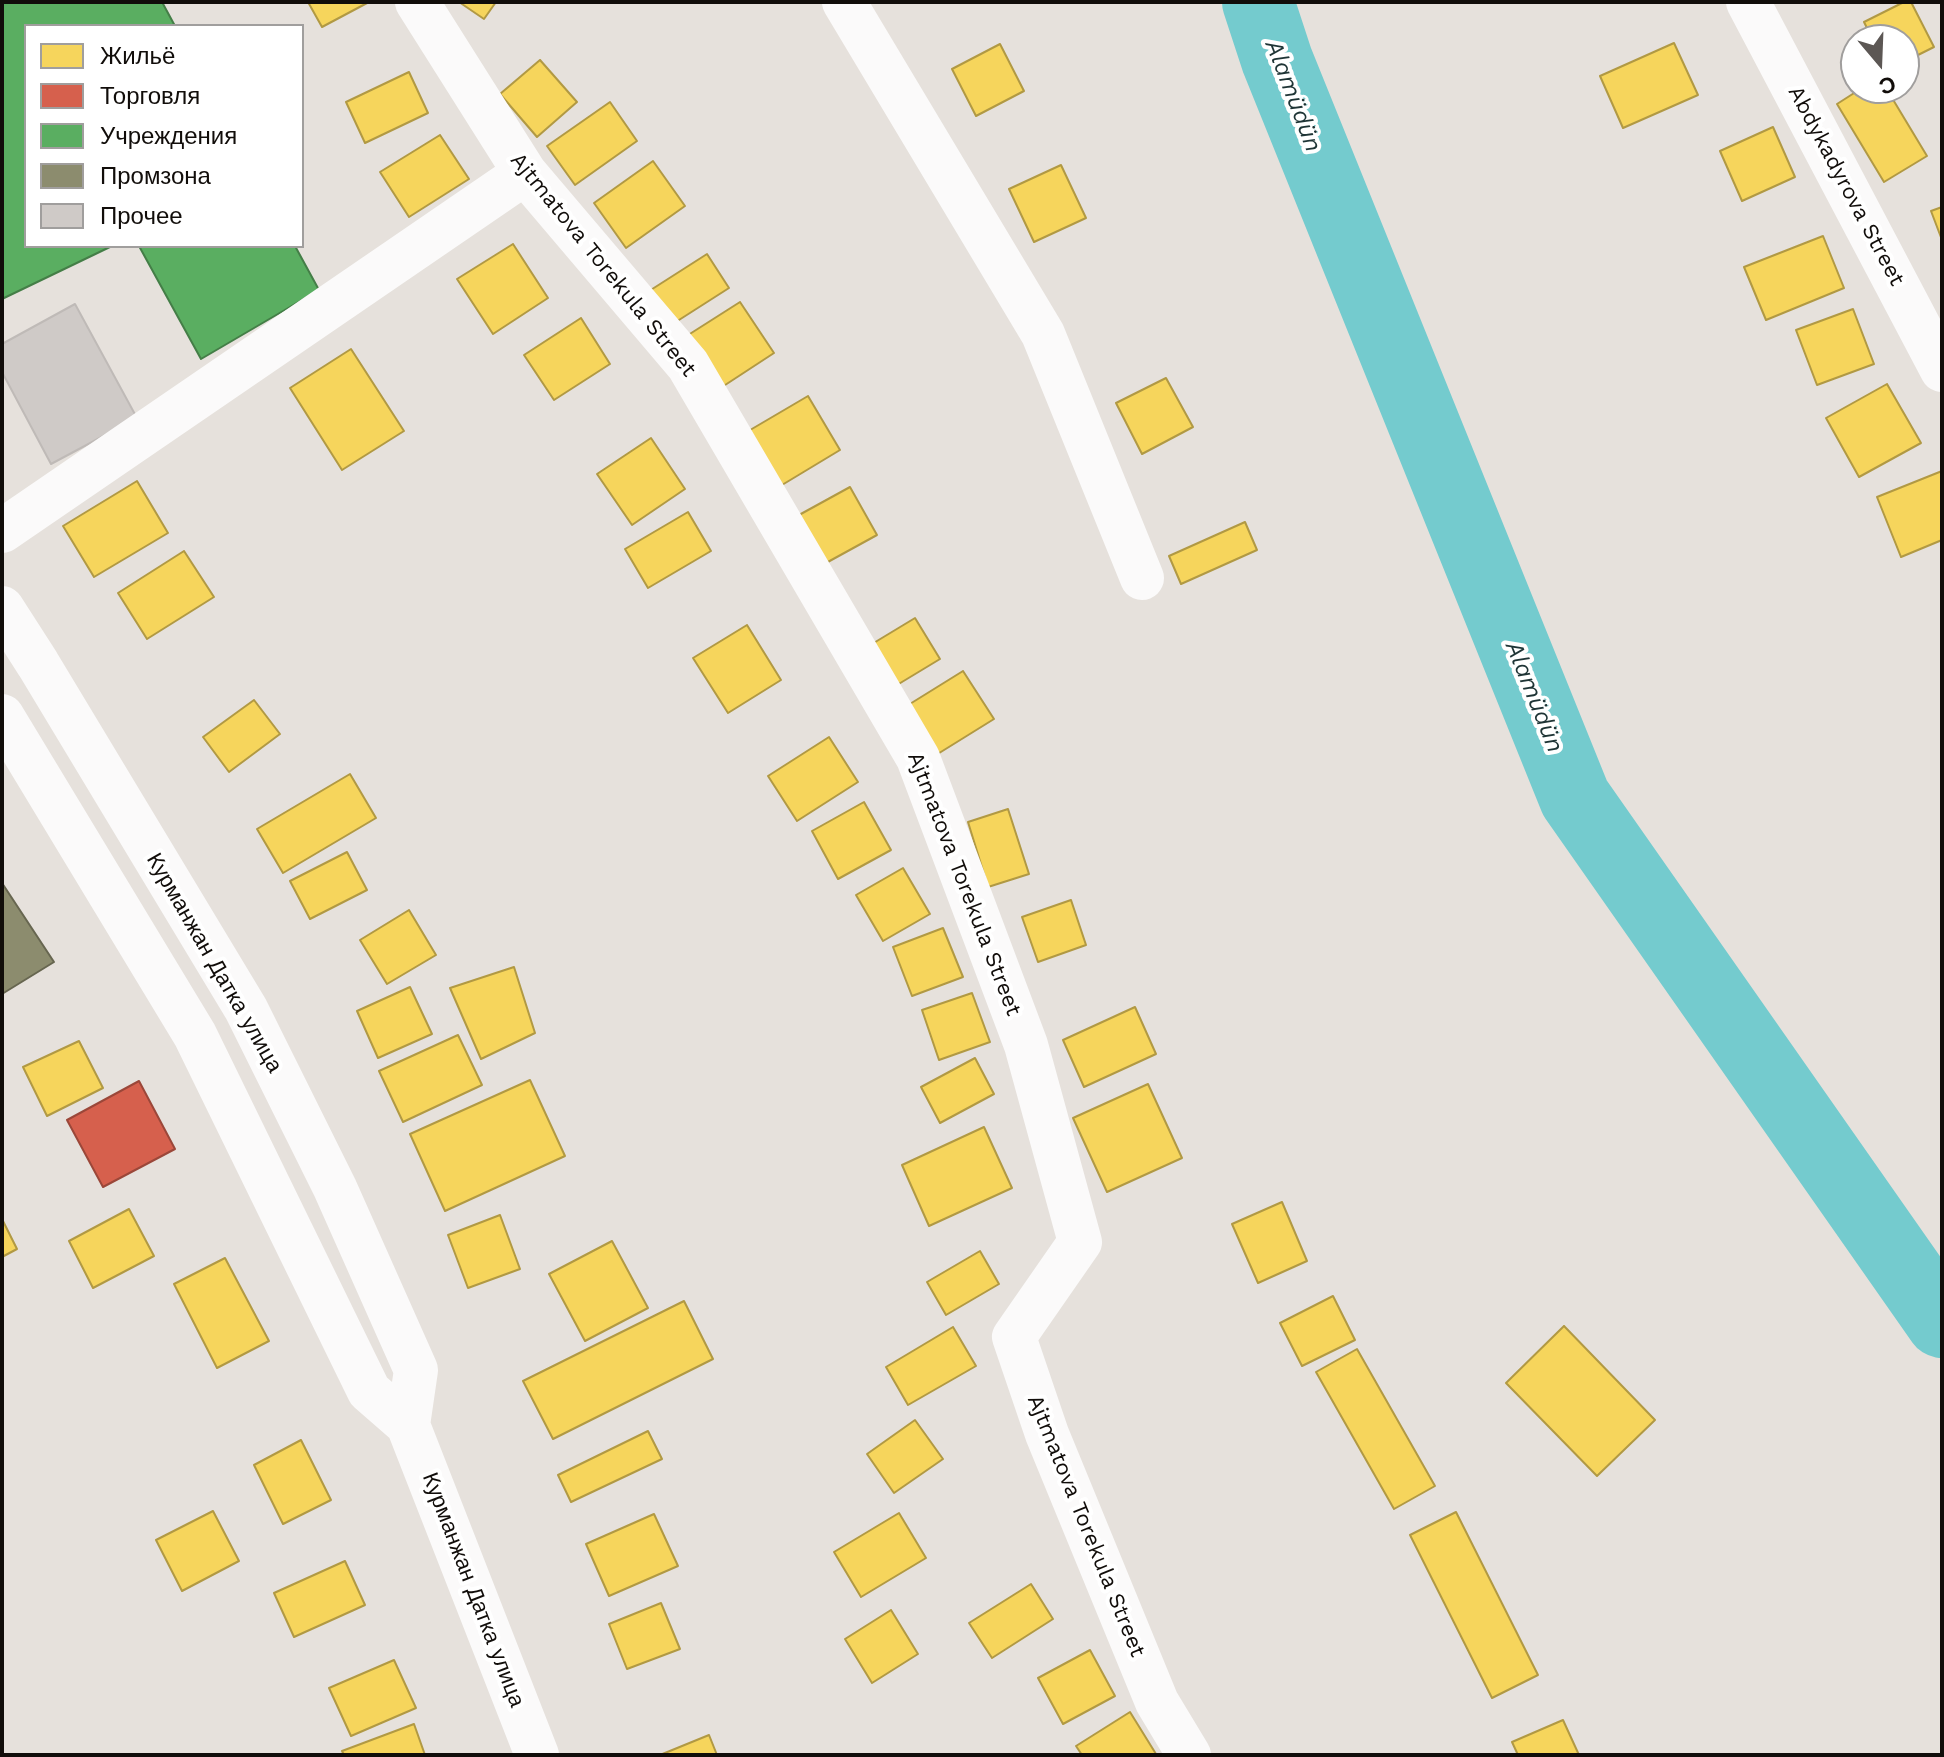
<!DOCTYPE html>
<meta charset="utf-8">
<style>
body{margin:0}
#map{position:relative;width:1944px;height:1757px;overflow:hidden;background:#e6e1dc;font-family:"Work Sans",sans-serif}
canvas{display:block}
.frame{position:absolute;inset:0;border:4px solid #110d0a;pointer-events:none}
.legend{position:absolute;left:24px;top:24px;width:280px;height:224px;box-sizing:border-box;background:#fff;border:2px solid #a09e9d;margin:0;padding:10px 14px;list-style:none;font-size:24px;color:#110d0a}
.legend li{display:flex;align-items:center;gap:16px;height:40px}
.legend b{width:40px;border:2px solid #a09e9d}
.north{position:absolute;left:1840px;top:24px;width:80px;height:80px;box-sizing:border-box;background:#fff;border:2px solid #a09e9d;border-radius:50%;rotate:161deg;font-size:22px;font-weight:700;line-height:32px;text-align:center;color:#110d0a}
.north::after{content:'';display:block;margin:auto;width:28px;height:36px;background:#5c5754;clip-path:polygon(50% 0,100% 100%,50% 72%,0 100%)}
</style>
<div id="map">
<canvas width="1944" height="1757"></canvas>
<div class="frame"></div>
<ul class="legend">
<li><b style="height:22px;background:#f6d55c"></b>Жильё</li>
<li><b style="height:22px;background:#d6604d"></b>Торговля</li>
<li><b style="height:22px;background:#5aae61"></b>Учреждения</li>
<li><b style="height:22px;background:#8c8c6e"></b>Промзона</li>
<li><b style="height:22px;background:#cfcac7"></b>Прочее</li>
</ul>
<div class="north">С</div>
</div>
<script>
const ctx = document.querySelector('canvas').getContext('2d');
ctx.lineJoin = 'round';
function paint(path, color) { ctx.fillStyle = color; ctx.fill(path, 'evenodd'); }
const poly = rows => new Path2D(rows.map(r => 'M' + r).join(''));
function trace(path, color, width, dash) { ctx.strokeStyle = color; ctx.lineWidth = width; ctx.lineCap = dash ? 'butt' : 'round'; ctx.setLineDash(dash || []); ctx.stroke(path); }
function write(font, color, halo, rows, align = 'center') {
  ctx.font = font + ' "Work Sans",sans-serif'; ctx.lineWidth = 8; ctx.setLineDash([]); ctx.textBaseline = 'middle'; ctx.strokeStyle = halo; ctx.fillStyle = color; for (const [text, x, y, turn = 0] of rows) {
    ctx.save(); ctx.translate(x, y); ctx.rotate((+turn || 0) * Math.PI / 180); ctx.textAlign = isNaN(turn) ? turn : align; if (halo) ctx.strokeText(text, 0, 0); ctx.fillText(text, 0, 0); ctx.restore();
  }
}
const homes = poly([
 [308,2,369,2,322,27,308,2],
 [459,2,496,2,484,19,459,2],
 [1904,2,1911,2,1934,47,1904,62,1904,40,1873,40,1864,22,1904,2],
 [1674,43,1698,95,1623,128,1600,76,1674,43],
 [1000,44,1024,91,976,116,952,69,1000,44],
 [540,60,577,102,537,137,500,94,540,60],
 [409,72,428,113,365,143,346,102,409,72],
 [1862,88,1886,88,1927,156,1884,182,1837,104,1862,88],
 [610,102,637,141,575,185,547,146,610,102],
 [1773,127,1795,177,1742,201,1720,151,1773,127],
 [440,135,469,179,409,217,380,172,440,135],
 [653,161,685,206,626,248,594,203,653,161],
 [1061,165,1086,218,1034,242,1009,189,1061,165],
 [1942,207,1942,240,1931,211,1942,207],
 [1823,236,1844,288,1766,320,1744,267,1823,236],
 [513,244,548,298,493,334,457,279,513,244],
 [707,254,729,288,668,327,646,293,707,254],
 [740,302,774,353,719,389,685,337,740,302],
 [1853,309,1874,364,1817,385,1796,330,1853,309],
 [581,318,610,364,554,400,524,355,581,318],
 [351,349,404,431,342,470,290,388,351,349],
 [1166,378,1193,427,1142,454,1116,403,1166,378],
 [1887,384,1921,443,1859,477,1826,418,1887,384],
 [808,396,840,450,777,488,745,433,808,396],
 [651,438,685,489,632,525,597,474,651,438],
 [1942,471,1942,540,1901,557,1877,497,1942,471],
 [137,481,168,533,94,577,63,526,137,481],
 [850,487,877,535,826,563,799,515,850,487],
 [688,512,711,551,648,588,625,549,688,512],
 [1245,522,1257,550,1181,584,1169,556,1245,522],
 [184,551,214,597,147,639,118,593,184,551],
 [915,618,940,659,897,685,872,644,915,618],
 [747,625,781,680,728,713,693,658,747,625],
 [963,671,994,719,936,755,905,707,963,671],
 [254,700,280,734,229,772,203,737,254,700],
 [829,737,858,782,797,821,768,776,829,737],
 [350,774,376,818,283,873,257,829,350,774],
 [864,802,891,850,838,879,812,831,864,802],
 [1008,809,1029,874,988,887,968,822,1008,809],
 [347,852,367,890,310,919,290,881,347,852],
 [903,868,930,914,883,941,856,895,903,868],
 [1071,900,1086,945,1038,962,1022,917,1071,900],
 [409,910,436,955,387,984,360,940,409,910],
 [943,928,963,977,912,996,893,947,943,928],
 [514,967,535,1033,481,1059,450,988,514,967],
 [410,987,432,1034,378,1058,357,1011,410,987],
 [972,993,990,1042,939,1060,922,1010,972,993],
 [1135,1007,1156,1054,1084,1087,1063,1040,1135,1007],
 [458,1035,482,1085,403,1122,379,1071,458,1035],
 [79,1041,103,1088,47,1116,23,1067,79,1041],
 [975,1058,994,1094,940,1123,921,1087,975,1058],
 [530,1080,565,1156,445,1211,410,1134,530,1080],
 [1148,1084,1182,1158,1107,1192,1073,1118,1148,1084],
 [984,1127,1012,1188,929,1226,902,1165,984,1127],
 [1282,1202,1307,1261,1258,1283,1232,1224,1282,1202],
 [129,1209,154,1256,93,1288,69,1241,129,1209],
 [500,1215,520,1269,468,1288,448,1235,500,1215],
 [2,1219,17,1249,2,1257,2,1219],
 [612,1241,648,1308,585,1341,549,1274,612,1241],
 [980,1251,999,1284,946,1315,927,1282,980,1251],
 [225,1258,269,1341,217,1368,174,1284,225,1258],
 [1333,1296,1355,1340,1302,1366,1280,1323,1333,1296],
 [684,1301,713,1359,553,1439,523,1381,684,1301],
 [1564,1326,1655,1420,1597,1476,1506,1383,1564,1326],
 [953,1327,976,1366,908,1405,886,1367,953,1327],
 [1357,1349,1435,1486,1394,1509,1316,1372,1357,1349],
 [915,1420,943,1459,894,1493,867,1454,915,1420],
 [648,1431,662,1459,571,1502,558,1475,648,1431],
 [301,1440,331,1500,283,1524,254,1465,301,1440],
 [213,1511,239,1561,182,1591,156,1540,213,1511],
 [1456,1512,1538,1675,1492,1698,1410,1535,1456,1512],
 [899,1513,926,1558,861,1597,834,1552,899,1513],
 [654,1514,678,1566,609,1596,586,1544,654,1514],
 [345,1561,365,1605,294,1637,274,1593,345,1561],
 [1031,1584,1053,1619,992,1658,969,1623,1031,1584],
 [661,1603,680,1649,627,1669,609,1624,661,1603],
 [891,1610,918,1654,872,1683,845,1639,891,1610],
 [1090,1650,1115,1696,1063,1724,1038,1678,1090,1650],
 [394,1660,416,1708,351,1736,329,1688,394,1660],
 [1130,1712,1156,1754,1082,1755,1076,1746,1130,1712],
 [1563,1720,1579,1755,1518,1755,1512,1742,1563,1720],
 [414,1724,425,1755,344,1755,342,1751,414,1724],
 [709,1735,717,1755,660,1755,709,1735]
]);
paint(homes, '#f6d55c');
trace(homes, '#b19943', 2);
const shops = poly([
 [139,1081,175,1149,103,1187,67,1120,139,1081]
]);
paint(shops, '#d6604d');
trace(shops, '#9b4739', 2);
const public = poly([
 [2,2,162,2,175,26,26,26,26,246,112,246,2,299,2,2],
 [139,246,295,246,319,290,201,359,139,246]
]);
paint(public, '#5aae61');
trace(public, '#447e47', 2);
const industry = poly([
 [2,883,54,962,2,994,2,883]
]);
paint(industry, '#8c8c6e');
trace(industry, '#676650', 2);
trace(poly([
 [1258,2,1277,60,1575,798,1942,1322]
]), '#74cbce', 72);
const building = poly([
 [75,304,137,418,51,464,2,372,2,344,75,304]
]);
paint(building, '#cfcac7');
trace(building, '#bfbab7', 2);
trace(poly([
 [417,2,525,173,688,365,918,758,1026,1045,1080,1242,1014,1337,1047,1434,1157,1702,1189,1755],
 [844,2,1043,334,1142,578],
 [1748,2,1942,370],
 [2,531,525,173]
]), '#fbfafa', 44);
trace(poly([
 [2,608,38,664,246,1009,335,1188,416,1370,408,1425],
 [2,716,195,1035,369,1391,408,1425,537,1755]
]), '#fbfafa', 44);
write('22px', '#110d0a', '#fff', [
 ["Abdykadyrova Street",1846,186,62],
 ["Ajtmatova Torekula Street",603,265,51],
 ["Ajtmatova Torekula Street",964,884,69],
 ["Курманжан Датка улица",214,963,60],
 ["Ajtmatova Torekula Street",1086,1526,68],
 ["Курманжан Датка улица",473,1590,69]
]);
write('italic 24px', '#1e3435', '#fff', [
 ["Alamüdün",1293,96,69],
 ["Alamüdün",1534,697,68]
]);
</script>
